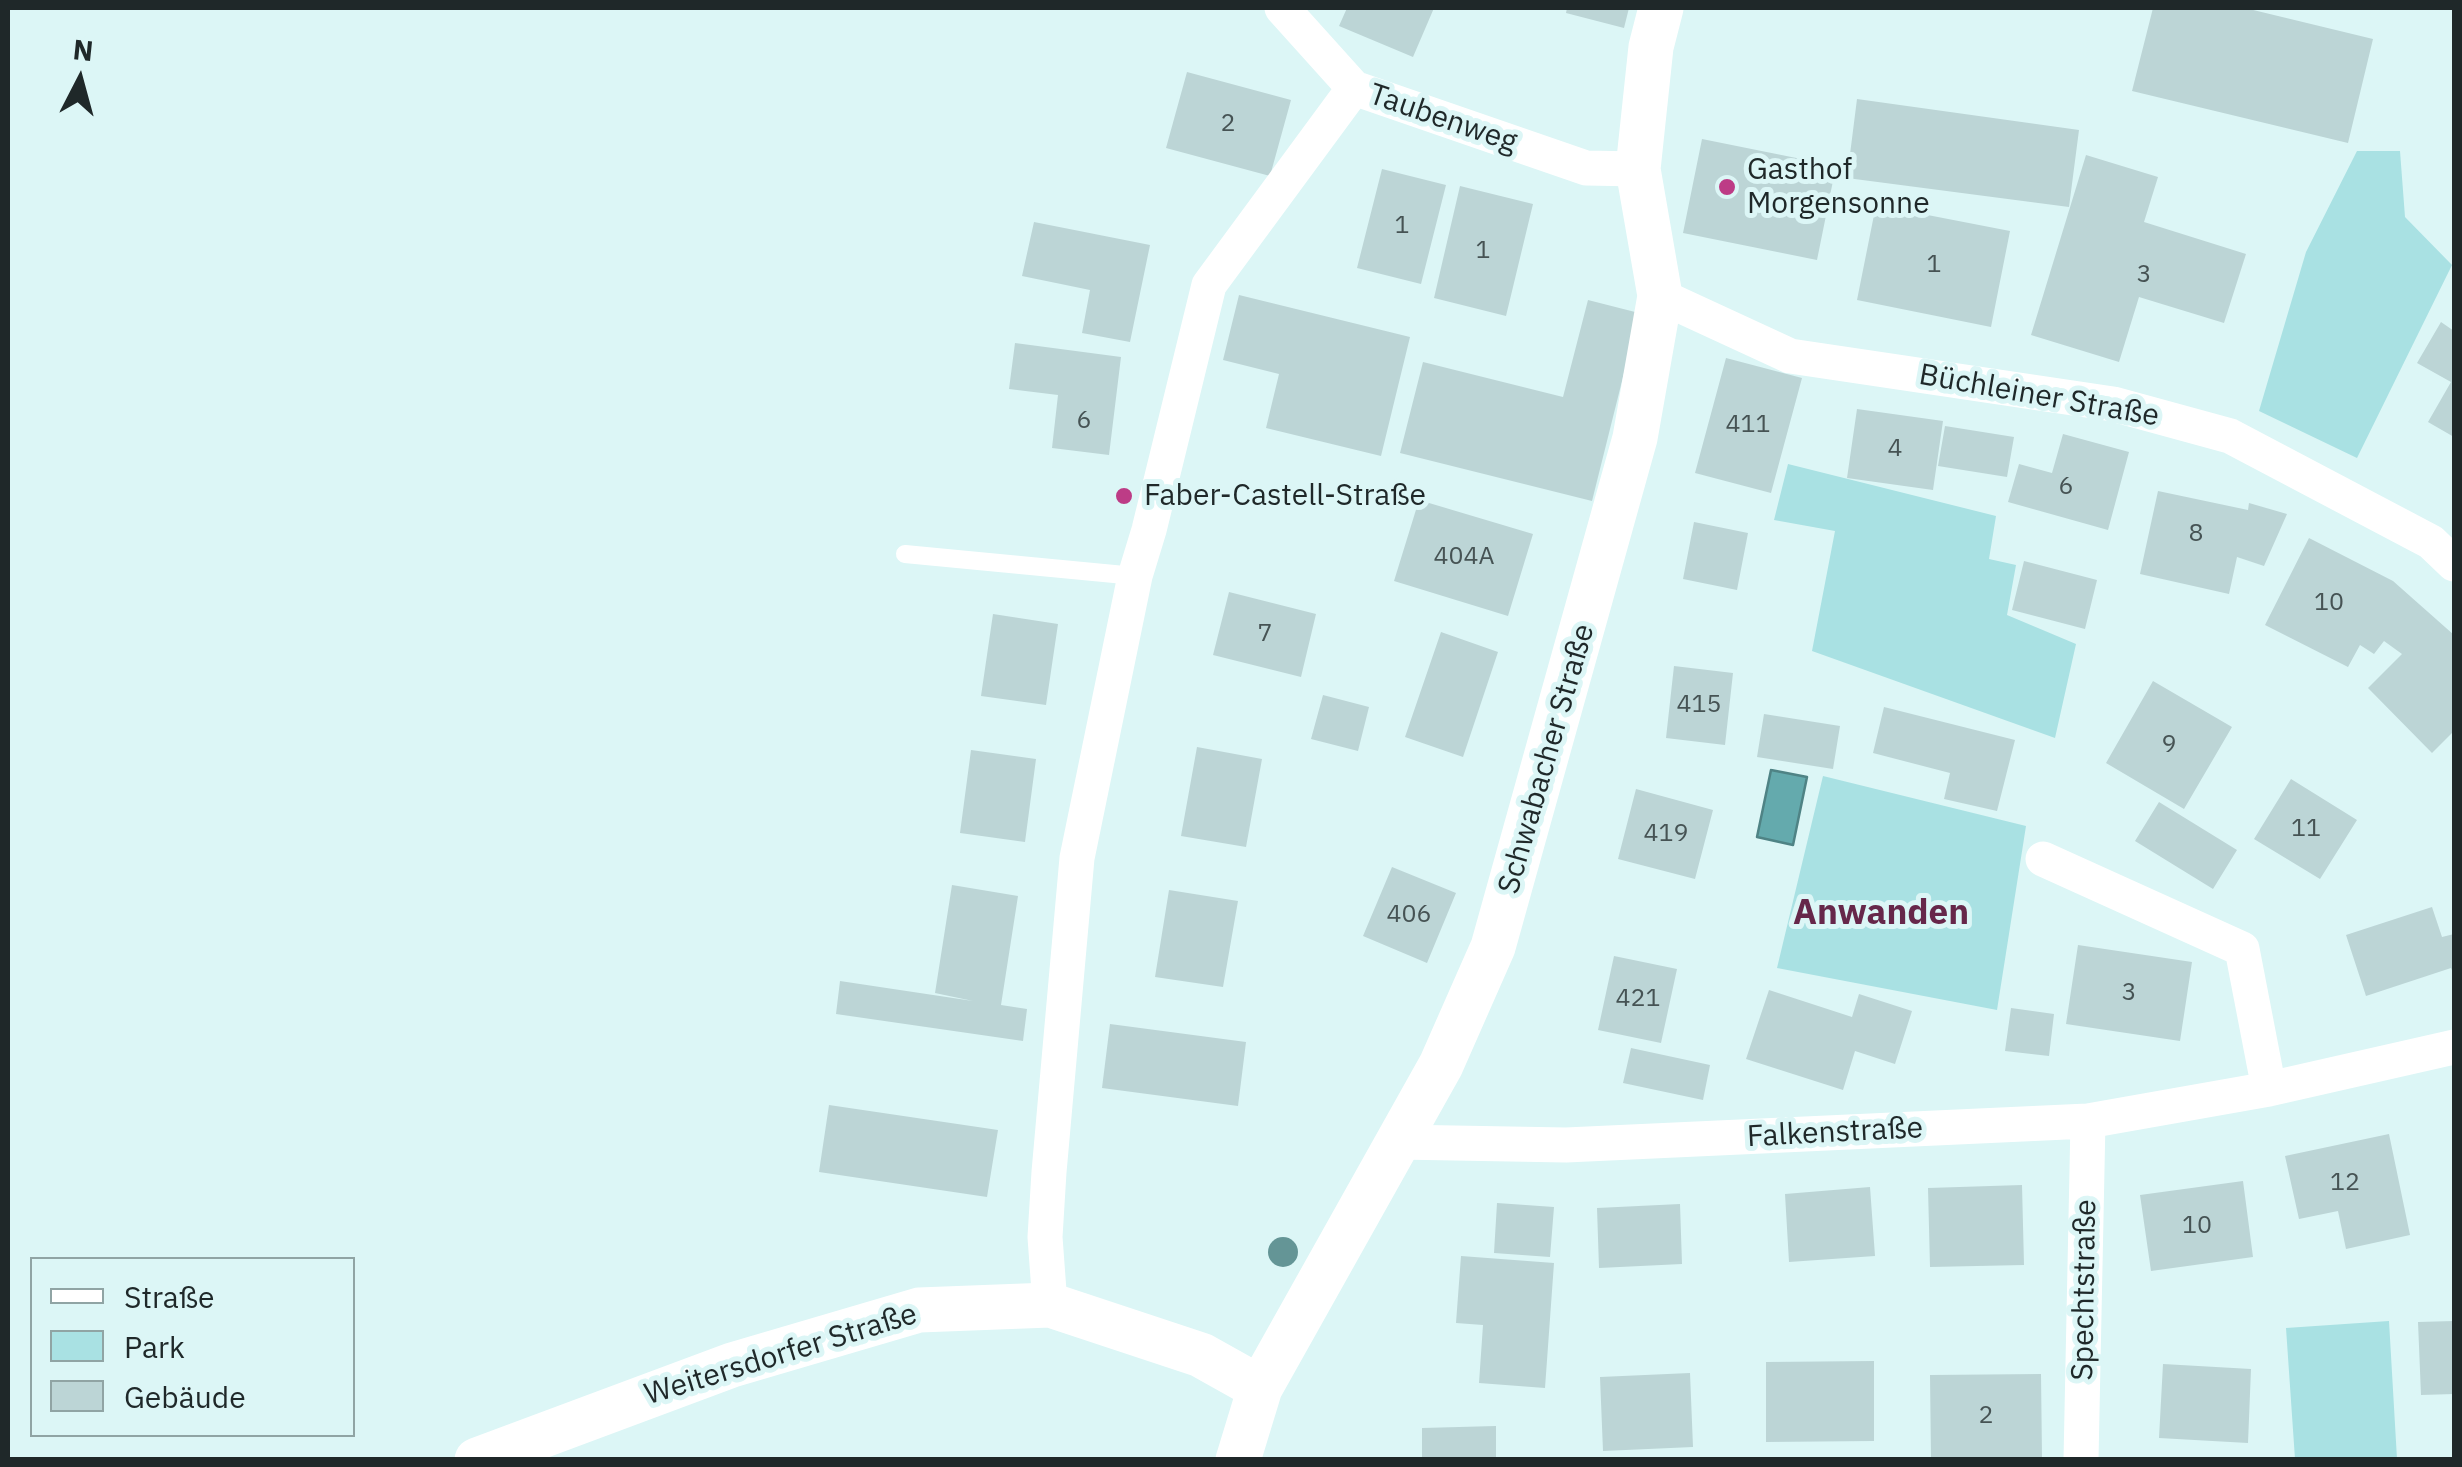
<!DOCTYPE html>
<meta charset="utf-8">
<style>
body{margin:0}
#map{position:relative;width:2462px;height:1467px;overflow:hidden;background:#dcf6f6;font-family:"IBM Plex Sans",sans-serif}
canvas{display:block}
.frame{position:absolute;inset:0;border:10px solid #1f2829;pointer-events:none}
.legend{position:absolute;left:30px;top:1257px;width:325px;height:180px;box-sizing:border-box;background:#dcf6f6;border:2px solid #90a4a4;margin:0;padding:12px 18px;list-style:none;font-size:30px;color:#1f2829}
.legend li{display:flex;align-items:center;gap:20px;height:50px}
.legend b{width:50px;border:2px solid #90a4a4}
.north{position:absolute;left:30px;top:30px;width:100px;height:100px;-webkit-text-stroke:8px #dcf6f6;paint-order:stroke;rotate:6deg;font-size:28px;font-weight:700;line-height:40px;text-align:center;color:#1f2829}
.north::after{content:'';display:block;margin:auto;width:35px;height:45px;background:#1f2829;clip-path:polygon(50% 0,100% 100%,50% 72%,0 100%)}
</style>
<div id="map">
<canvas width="2462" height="1467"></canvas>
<div class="frame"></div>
<ul class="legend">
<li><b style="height:12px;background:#fff"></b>Straße</li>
<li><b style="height:28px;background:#a9e1e3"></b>Park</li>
<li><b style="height:28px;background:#bcd5d6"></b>Gebäude</li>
</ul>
<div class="north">N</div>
</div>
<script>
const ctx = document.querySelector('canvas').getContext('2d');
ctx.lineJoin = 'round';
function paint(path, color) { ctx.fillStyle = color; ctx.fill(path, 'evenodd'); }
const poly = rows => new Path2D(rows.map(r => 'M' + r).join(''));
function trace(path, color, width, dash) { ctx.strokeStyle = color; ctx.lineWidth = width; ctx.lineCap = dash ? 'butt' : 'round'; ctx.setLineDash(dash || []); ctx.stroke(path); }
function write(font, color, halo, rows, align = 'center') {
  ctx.font = font + ' "IBM Plex Sans",sans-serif'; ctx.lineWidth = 10; ctx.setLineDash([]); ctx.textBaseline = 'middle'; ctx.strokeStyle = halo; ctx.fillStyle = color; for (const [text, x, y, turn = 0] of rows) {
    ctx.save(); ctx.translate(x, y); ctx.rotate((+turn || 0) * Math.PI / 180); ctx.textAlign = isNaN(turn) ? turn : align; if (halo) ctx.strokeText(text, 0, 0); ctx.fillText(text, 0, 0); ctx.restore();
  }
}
paint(poly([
 [2357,151,2400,151,2405,217,2452,265,2357,458,2259,411,2306,252],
 [1788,464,1996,516,1989,559,2016,565,2007,615,2076,644,2055,738,1812,651,1835,531,1774,520],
 [1823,776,2026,826,1997,1010,1777,968],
 [2389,1321,2397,1459,2295,1459,2286,1328]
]), '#a9e1e3');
const water = poly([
 [1771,770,1807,777,1793,845,1757,837,1771,770]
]);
paint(water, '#64aaad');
trace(water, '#4f8385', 2.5);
paint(poly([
 [1347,8,1434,8,1413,57,1339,26],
 [1567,8,1629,8,1624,28,1566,13],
 [2153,8,2245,8,2373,39,2348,143,2132,91],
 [1187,72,1291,100,1270,176,1166,148],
 [1857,99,2079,130,2069,207,1847,178],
 [1702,139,1836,166,1817,260,1683,233],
 [2086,155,2158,177,2144,222,2246,254,2224,323,2139,297,2119,362,2031,335],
 [1382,169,1446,185,1421,284,1357,268],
 [1460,186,1533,204,1506,316,1434,298],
 [1876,205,2010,231,1991,327,1857,300],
 [1034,222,1150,245,1130,342,1082,333,1090,290,1022,276],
 [1239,295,1410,337,1381,456,1266,428,1279,374,1223,360],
 [1588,300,1639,313,1592,501,1400,453,1423,362,1563,397],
 [2441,322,2454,331,2454,437,2428,422,2451,382,2417,363],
 [1015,343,1121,357,1109,455,1052,448,1058,395,1009,389],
 [1726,358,1802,378,1771,493,1695,473],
 [1857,409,1943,421,1933,490,1847,478],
 [1945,426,2014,437,2007,477,1938,466],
 [2063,434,2129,452,2108,530,2008,502,2019,464,2052,473],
 [2158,491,2248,510,2249,503,2287,514,2264,566,2237,557,2229,594,2140,574],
 [1419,500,1533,534,1508,616,1394,581],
 [1694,522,1748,533,1737,590,1683,579],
 [2309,538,2393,581,2454,635,2454,731,2432,753,2368,688,2402,654,2384,641,2374,654,2360,645,2348,667,2265,625],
 [2024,561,2097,580,2085,629,2012,610],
 [1229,592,1316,614,1301,677,1213,655],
 [993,614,1058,624,1046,705,981,696],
 [1441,632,1498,652,1463,757,1405,737],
 [1674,666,1733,673,1725,745,1666,738],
 [2153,681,2232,727,2184,809,2106,763],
 [1323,695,1369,707,1358,751,1311,739],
 [1884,707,2015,740,1997,811,1944,799,1950,773,1873,753],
 [1764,714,1840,726,1833,769,1757,757],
 [1197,747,1262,759,1246,847,1181,836],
 [971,750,1036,759,1025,842,960,833],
 [2291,779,2357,820,2320,879,2254,839],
 [1636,789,1713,810,1695,879,1618,859],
 [2159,802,2237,850,2213,889,2135,841],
 [1392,867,1456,893,1427,963,1363,936],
 [952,885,1018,896,1001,1005,1027,1009,1023,1041,836,1014,840,981,973,1001,935,993],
 [1169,890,1238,901,1223,987,1155,977],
 [2432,907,2442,937,2454,934,2454,975,2451,968,2366,996,2346,935],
 [2078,945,2192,962,2180,1041,2066,1024],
 [1614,956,1677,969,1661,1043,1598,1030],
 [1769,990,1852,1017,1859,994,1912,1011,1895,1064,1855,1051,1843,1090,1746,1059],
 [2011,1008,2054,1014,2049,1056,2005,1051],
 [1110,1024,1246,1042,1238,1106,1102,1088],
 [1631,1048,1710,1065,1703,1100,1623,1083],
 [829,1105,998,1130,987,1197,819,1172],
 [2389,1134,2410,1235,2346,1249,2338,1211,2299,1219,2285,1156],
 [2243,1181,2253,1257,2151,1271,2140,1195],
 [2022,1185,2024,1265,1930,1267,1928,1188],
 [1870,1187,1875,1256,1789,1262,1785,1194],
 [1497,1203,1554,1207,1550,1257,1494,1253],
 [1680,1204,1682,1264,1599,1268,1597,1208],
 [1461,1256,1554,1263,1545,1388,1479,1383,1483,1325,1456,1323],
 [2454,1321,2454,1394,2421,1395,2418,1322],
 [1874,1361,1874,1441,1766,1442,1766,1362],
 [2163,1364,2251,1369,2248,1443,2159,1438],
 [1690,1373,1693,1447,1603,1451,1600,1377],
 [2041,1374,2042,1457,1931,1458,1930,1375],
 [1496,1426,1496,1460,1422,1460,1422,1428]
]), '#bcd5d6');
trace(poly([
 [905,554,1135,576]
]), '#fff', 18);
trace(poly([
 [1282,8,1354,88,1586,168,1638,169],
 [1660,296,1790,356,2113,404,2230,436,2431,542,2454,564],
 [2043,859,2242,949,2269,1089],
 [1398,1142,1566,1145,2088,1121,2269,1089,2454,1047],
 [1050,1305,1045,1237,1049,1172,1077,858,1135,576,1149,530,1209,285,1354,88],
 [2081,1460,2088,1121]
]), '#fff', 35);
trace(poly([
 [477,1460,732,1365,919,1310,1050,1305,1201,1355,1260,1388],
 [1238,1460,1260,1388,1441,1065,1493,947,1635,438,1660,296,1638,169,1651,47,1661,8]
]), '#fff', 45);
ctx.fillStyle = '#649596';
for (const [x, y] of [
 [1283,1252]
]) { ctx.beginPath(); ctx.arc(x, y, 15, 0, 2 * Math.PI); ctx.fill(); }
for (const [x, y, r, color] of [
 [1727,187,10,"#bd3c86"],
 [1124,496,10,"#bd3c86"]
]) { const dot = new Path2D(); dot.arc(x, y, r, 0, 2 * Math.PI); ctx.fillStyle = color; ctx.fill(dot); trace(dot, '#dcf6f6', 4); }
write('25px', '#465354', null, [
 ["2",1228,124],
 ["1",1402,226],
 ["1",1483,251],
 ["1",1934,265],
 ["3",2144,275],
 ["6",1084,421],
 ["411",1748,425],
 ["4",1895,449],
 ["6",2066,487],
 ["8",2196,534],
 ["404A",1464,557],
 ["10",2329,603],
 ["7",1265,634],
 ["415",1699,705],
 ["9",2169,745],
 ["11",2306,829],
 ["419",1666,834],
 ["406",1409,915],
 ["3",2129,993],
 ["421",1638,999],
 ["12",2345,1183],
 ["10",2197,1226],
 ["2",1986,1416]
]);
write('30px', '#1f2829', '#dcf6f6', [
 ["Taubenweg",1443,119,19],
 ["Büchleiner Straße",2039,396,10],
 ["Schwabacher Straße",1547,759,-74],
 ["Falkenstraße",1835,1133,-3],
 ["Spechtstraße",2085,1290,-89],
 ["Weitersdorfer Straße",781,1355,-17]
]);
write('30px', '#1f2829', '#dcf6f6', [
 ["Gasthof",1747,170],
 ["Morgensonne",1747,204],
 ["Faber-Castell-Straße",1144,496]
], 'left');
write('bold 35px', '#66274a', '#dcf6f6', [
 ["Anwanden",1881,914]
]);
</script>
